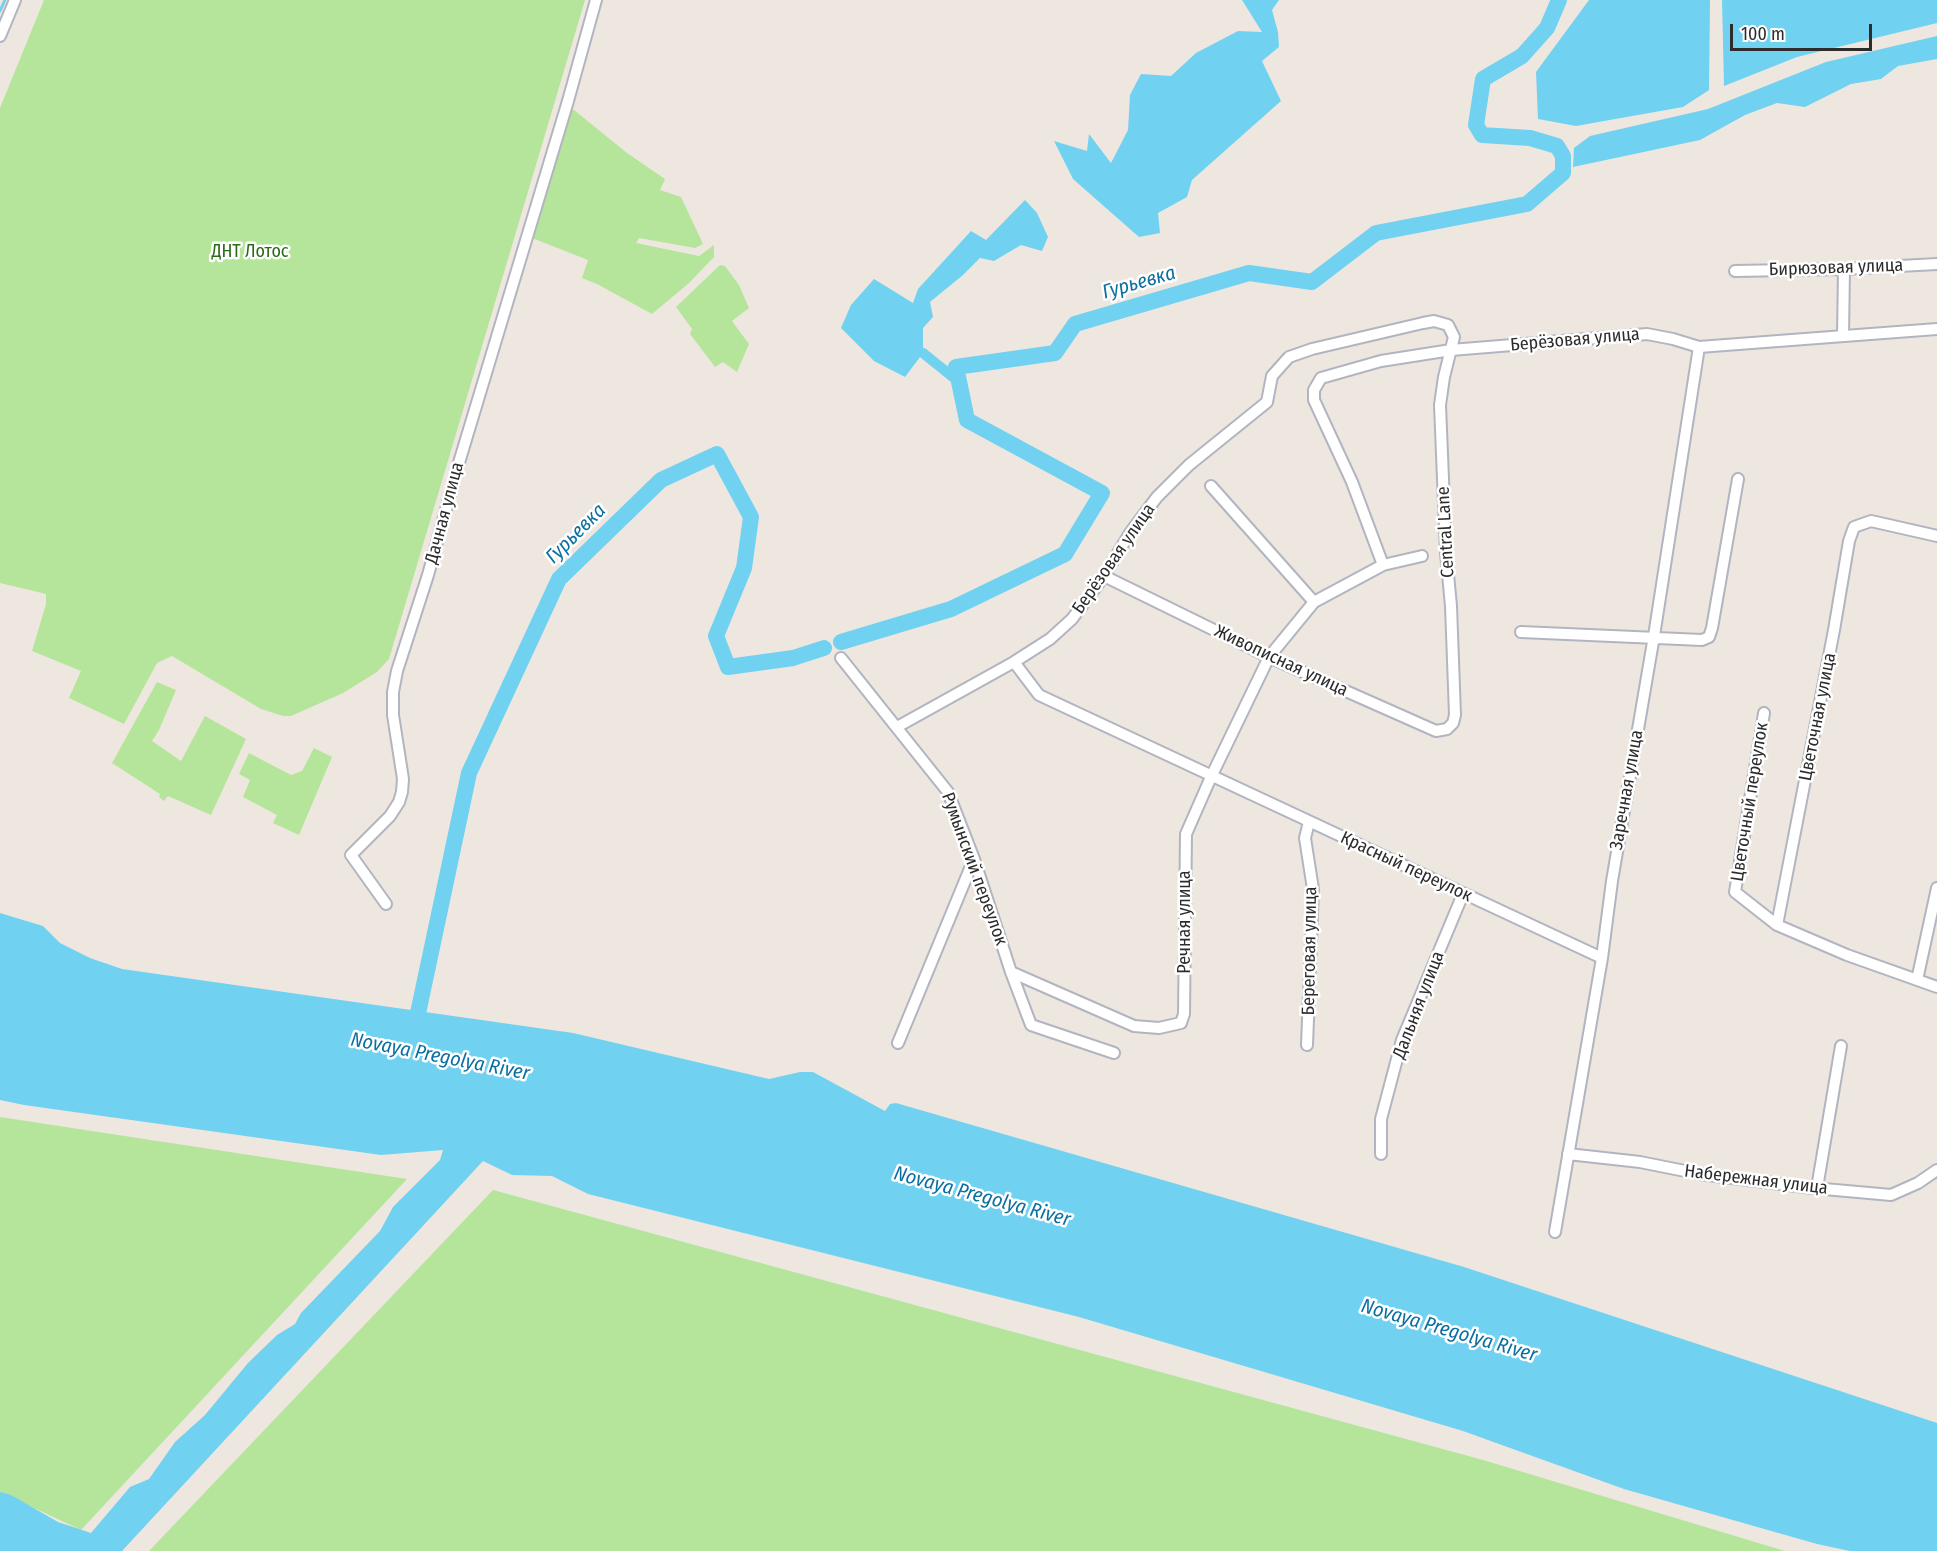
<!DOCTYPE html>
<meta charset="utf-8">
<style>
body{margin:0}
#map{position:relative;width:1937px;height:1551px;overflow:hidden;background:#eee7df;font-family:"Fira Sans Condensed",sans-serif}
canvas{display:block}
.scale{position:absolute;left:1730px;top:24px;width:142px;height:27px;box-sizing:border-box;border:3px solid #2c2c2c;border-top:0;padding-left:8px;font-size:18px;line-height:21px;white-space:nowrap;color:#2c2c2c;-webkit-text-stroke:4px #fff;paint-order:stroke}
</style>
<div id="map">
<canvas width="1937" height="1551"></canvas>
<div class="scale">100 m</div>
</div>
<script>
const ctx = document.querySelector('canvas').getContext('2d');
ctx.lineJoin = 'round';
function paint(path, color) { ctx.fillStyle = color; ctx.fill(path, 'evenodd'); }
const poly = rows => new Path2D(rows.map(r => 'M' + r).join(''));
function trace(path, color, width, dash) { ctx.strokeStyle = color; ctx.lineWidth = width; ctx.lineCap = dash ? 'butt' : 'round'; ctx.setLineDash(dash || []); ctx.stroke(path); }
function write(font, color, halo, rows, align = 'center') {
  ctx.font = font + ' "Fira Sans Condensed",sans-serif'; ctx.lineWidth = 5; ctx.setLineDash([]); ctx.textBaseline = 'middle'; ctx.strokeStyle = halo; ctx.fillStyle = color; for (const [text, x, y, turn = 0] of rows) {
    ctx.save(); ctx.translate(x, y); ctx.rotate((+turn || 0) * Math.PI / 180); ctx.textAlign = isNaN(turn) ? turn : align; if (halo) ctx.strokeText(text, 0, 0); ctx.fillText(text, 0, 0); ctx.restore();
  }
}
paint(poly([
 [44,0,585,0,389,659,377,672,343,693,291,716,283,716,261,709,172,656,157,663,124,724,69,698,81,671,32,651,46,604,46,594,0,583,0,108],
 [569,110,574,110,627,153,665,179,660,190,681,197,703,244,695,248,639,238,636,243,699,256,714,245,714,257,689,283,652,314,597,284,582,278,588,260,532,238],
 [720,265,725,266,739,285,749,308,732,321,749,344,737,372,723,362,715,367,690,334,692,329,676,307],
 [157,682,176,690,159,730,152,741,181,761,205,716,246,739,211,815,168,796,164,801,159,797,160,794,112,763],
 [314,748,332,757,299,835,273,823,277,815,243,797,250,780,239,774,249,753,291,775,302,771],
 [0,1117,407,1179,81,1530,0,1492],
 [493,1190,1483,1460,1785,1551,149,1551]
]), '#b5e59b');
paint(poly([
 [1242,0,1279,0,1272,10,1278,32,1279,47,1262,61,1281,101,1192,180,1187,197,1158,213,1160,233,1139,237,1073,179,1054,141,1087,151,1089,134,1111,163,1128,130,1130,95,1141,74,1171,76,1196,53,1238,31,1262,32],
 [1589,0,1710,0,1709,90,1683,107,1576,126,1538,119,1536,72],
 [1722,0,1937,0,1937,23,1797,57,1724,86],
 [1937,36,1937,59,1898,66,1881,79,1851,84,1805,107,1777,103,1745,115,1700,140,1573,167,1574,148,1590,136,1708,109,1826,62],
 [1025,200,1037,213,1048,237,1042,251,1021,245,994,261,980,258,963,275,930,302,933,317,923,328,923,353,905,377,874,361,841,328,851,305,874,279,913,303,918,289,971,231,986,240],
 [0,913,43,926,60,943,90,958,122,969,573,1033,769,1079,800,1072,813,1072,885,1111,890,1104,896,1103,1464,1267,1937,1423,1937,1551,1850,1551,1817,1544,1624,1489,1463,1431,1079,1317,588,1194,552,1176,512,1175,483,1161,122,1551,0,1551,0,1492,11,1495,58,1522,91,1533,130,1487,149,1479,175,1442,205,1415,248,1363,277,1335,295,1324,301,1313,380,1231,393,1207,440,1160,443,1150,381,1155,24,1105,0,1100]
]), '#71d1f1');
trace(poly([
 [0,11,5,0]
]), '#71d1f1', 3);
trace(poly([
 [923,353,959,382]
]), '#71d1f1', 10);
trace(poly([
 [841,642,951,609,1065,554,1102,493,967,420,956,367,1055,353,1075,324,1249,273,1312,282,1376,233,1527,204,1563,173,1563,156,1557,146,1530,138,1482,135,1476,125,1483,79,1522,56,1547,28,1559,0],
 [414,1032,469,773,559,579,661,480,717,454,751,517,744,568,716,636,728,667,793,658,824,648]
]), '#71d1f1', 16);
const minor = poly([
 [0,36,15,0],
 [1735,271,1844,269,1937,264],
 [1843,336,1844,269],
 [1211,486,1314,602],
 [1383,565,1352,482,1314,400,1314,390,1321,378,1381,361,1451,350,1647,334,1673,339,1699,347,1937,329],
 [1521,632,1702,640,1709,637,1712,628,1738,479],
 [841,658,948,792,974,859,1011,972,1031,1025,1114,1053],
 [1014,662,1039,695,1602,958],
 [1764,713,1735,892,1777,925,1847,955,1937,987],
 [897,727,1014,662,1050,639,1072,619,1104,576,1130,533,1157,497,1189,465,1267,402,1272,376,1289,357,1312,349,1423,323,1434,321,1448,325,1454,337,1444,377,1440,405,1446,553,1451,606,1455,715,1453,723,1447,729,1436,731,1269,657,1104,576],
 [386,904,351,855,390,816,399,802,402,792,403,779,393,715,393,692,397,671,428,575,458,466,568,101,596,0],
 [1777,925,1834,630,1849,541,1854,527,1871,521,1937,536],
 [1011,972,1134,1026,1159,1028,1181,1023,1184,1014,1186,834,1211,777,1269,657,1314,602,1383,565,1422,556],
 [1917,980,1937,888],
 [898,1043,974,859],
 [1307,1045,1313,889,1305,838,1309,822],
 [1381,1154,1381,1119,1402,1040,1463,894],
 [1568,1154,1640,1162,1700,1174,1813,1188,1891,1195,1918,1183,1937,1170],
 [1817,1188,1841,1046],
 [1555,1232,1602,958,1612,881,1654,636,1699,347]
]);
trace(minor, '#b2b5c0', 14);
trace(minor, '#fff', 10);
write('18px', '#2c6c19', '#fff', [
 ["ДНТ Лотос",250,252]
]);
write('18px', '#2c2c2c', '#fff', [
 ["Бирюзовая улица",1836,268,-2],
 ["Берёзовая улица",1575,340,-5],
 ["Дачная улица",445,513,-75],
 ["Central Lane",1446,532,-93],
 ["Берёзовая улица",1114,559,-55],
 ["Живописная улица",1281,661,25],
 ["Цветочная улица",1818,717,-79],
 ["Заречная улица",1627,790,-80],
 ["Цветочный переулок",1750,802,-81],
 ["Красный переулок",1406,867,25],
 ["Румынский переулок",974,869,70],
 ["Речная улица",1185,922,-90],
 ["Береговая улица",1310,951,-89],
 ["Дальняя улица",1419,1005,-69],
 ["Набережная улица",1756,1180,7]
]);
write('italic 20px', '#0b70a1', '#fff', [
 ["Гурьевка",1139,283,-16],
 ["Гурьевка",576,534,-45],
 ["Novaya Pregolya River",440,1057,11],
 ["Novaya Pregolya River",982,1197,15],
 ["Novaya Pregolya River",1449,1331,16]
]);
</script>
